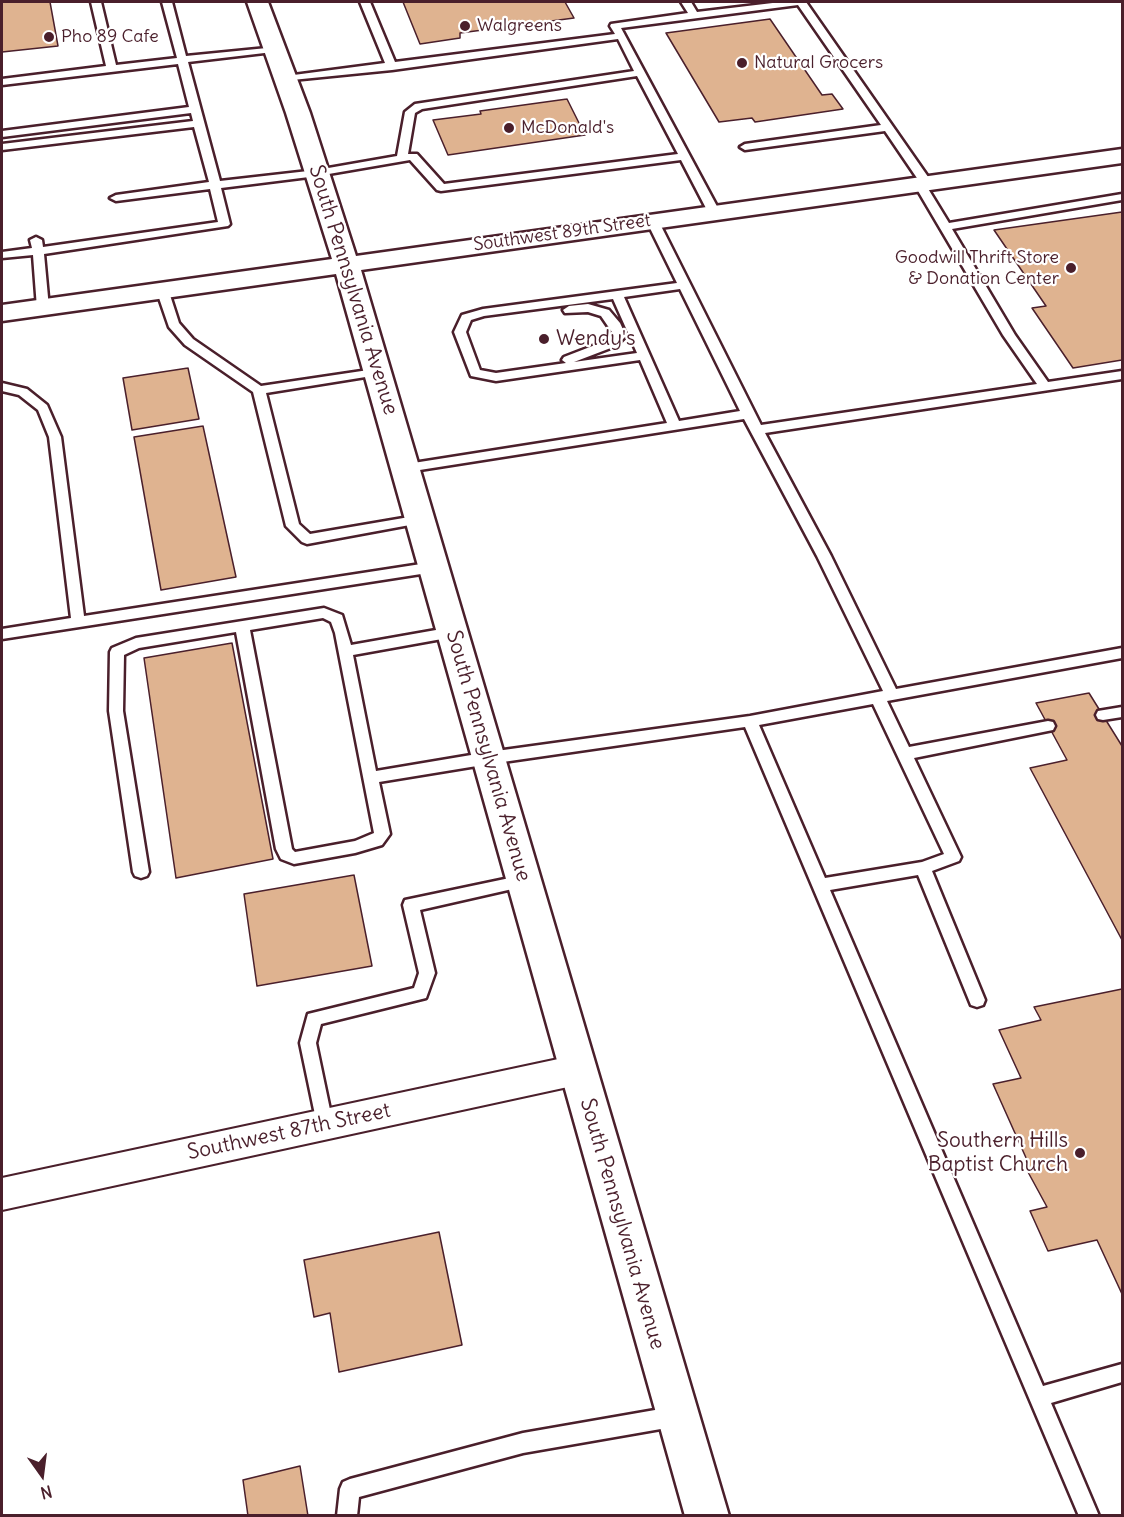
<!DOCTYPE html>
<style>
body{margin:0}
#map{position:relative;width:1124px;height:1517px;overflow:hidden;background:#fff;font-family:Delius,sans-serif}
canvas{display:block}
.frame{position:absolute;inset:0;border:3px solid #4a1f2b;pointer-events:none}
.north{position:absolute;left:12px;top:1445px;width:60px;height:60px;-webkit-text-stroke:4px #fff;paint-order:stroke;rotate:166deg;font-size:16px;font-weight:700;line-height:24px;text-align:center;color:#4a1f2b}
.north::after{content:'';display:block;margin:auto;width:21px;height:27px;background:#4a1f2b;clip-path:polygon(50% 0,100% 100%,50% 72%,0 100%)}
</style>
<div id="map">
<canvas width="1124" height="1517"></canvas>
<div class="frame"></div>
<div class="north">N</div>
</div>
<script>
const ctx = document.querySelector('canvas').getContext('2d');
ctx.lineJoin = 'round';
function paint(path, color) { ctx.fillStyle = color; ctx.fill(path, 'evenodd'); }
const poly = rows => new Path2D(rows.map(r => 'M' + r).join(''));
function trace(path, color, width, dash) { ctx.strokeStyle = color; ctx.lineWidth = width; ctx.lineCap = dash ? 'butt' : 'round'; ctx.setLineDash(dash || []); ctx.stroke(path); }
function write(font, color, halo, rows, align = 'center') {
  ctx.font = font + ' Delius,sans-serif'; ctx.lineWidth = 4.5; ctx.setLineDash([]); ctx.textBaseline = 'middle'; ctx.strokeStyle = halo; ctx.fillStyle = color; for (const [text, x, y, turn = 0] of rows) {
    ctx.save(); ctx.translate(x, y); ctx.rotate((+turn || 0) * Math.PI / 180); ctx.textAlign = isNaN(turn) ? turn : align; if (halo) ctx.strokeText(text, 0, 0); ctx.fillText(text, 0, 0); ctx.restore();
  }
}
const building = poly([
 [2,2,50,2,58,46,2,52,2,2],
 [403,2,565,2,574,18,460,33,460,38,420,44,403,2],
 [770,19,822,95,832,94,843,109,755,122,752,118,719,122,666,33,770,19],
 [567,99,585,135,448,155,433,120,481,114,480,111,567,99],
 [1122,212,1122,360,1073,368,1032,308,1046,306,994,230,1122,212],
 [188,368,199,419,132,430,123,378,188,368],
 [203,426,236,577,161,590,134,437,203,426],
 [232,643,273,859,176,878,144,658,232,643],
 [1089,693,1122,746,1122,940,1030,768,1067,760,1036,703,1089,693],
 [354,875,372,966,257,986,244,894,354,875],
 [1122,989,1122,1294,1097,1240,1048,1251,1030,1211,1047,1207,1022,1161,1027,1160,993,1084,1021,1078,999,1030,1041,1020,1034,1007,1122,989],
 [439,1232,462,1345,339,1372,330,1313,314,1317,304,1260,439,1232],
 [300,1466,308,1516,248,1516,243,1480,300,1466]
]);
paint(building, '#dfb390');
trace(building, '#4a1f2b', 1.5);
const lane = poly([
 [91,2,101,2,116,65,177,58,162,2,172,2,186,56,277,47,278,49,273,52,188,62,220,181,317,170,397,156,405,112,415,104,634,71,618,39,392,70,282,81,281,79,286,76,385,63,360,2,370,2,395,62,615,34,610,26,611,24,688,13,681,2,691,2,697,12,781,2,806,2,933,184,927,187,949,223,1122,194,1122,200,952,229,1015,335,1048,382,1122,371,1122,379,765,433,831,556,896,689,1122,648,1122,658,887,701,909,747,1048,721,1053,722,1055,726,1053,730,1048,731,914,758,961,857,959,861,932,871,985,1000,983,1005,977,1007,971,1005,918,875,830,890,1043,1386,1122,1364,1122,1382,1051,1403,1099,1516,1079,1516,745,727,489,764,379,782,390,834,382,845,355,853,294,864,281,859,276,849,236,632,139,648,124,655,123,711,149,872,147,876,141,878,135,876,133,872,109,711,110,652,112,648,136,638,324,608,342,615,351,645,453,627,460,632,453,637,353,655,376,771,489,752,750,716,883,691,817,556,744,419,407,472,401,468,407,464,667,423,640,360,496,381,471,376,454,332,462,315,483,309,677,283,646,220,652,217,658,220,761,425,1037,384,1003,335,914,184,919,181,885,131,745,150,740,147,745,144,881,125,798,5,621,28,720,212,718,214,714,215,708,212,681,160,441,191,437,190,410,160,317,176,221,188,230,224,228,226,44,254,49,308,43,312,37,308,33,255,2,258,2,252,32,248,30,240,36,237,42,240,43,247,218,222,210,189,116,201,110,198,116,195,209,182,194,127,2,150,2,144,193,121,191,113,2,137,2,131,189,107,178,64,2,85,2,79,106,66,91,2],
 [637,76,678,154,444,184,417,154,408,154,415,113,422,109,637,76],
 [680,289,740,411,679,421,624,297,680,289],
 [613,299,637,353,574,362,616,346,626,336,620,323,609,310,588,304,569,306,563,310,565,313,588,312,601,316,614,335,608,340,564,357,562,360,566,363,496,373,480,370,466,332,471,320,484,316,613,299],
 [323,618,331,622,335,633,374,833,355,841,295,852,292,849,250,630,323,618],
 [873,704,944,854,922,862,825,878,759,725,873,704],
 [163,288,169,292,179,323,193,339,261,386,382,368,384,371,378,375,266,393,299,524,310,534,421,515,426,516,428,519,426,522,307,544,302,542,286,526,253,392,185,345,169,327,157,292,163,288],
 [2,383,27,389,47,405,61,437,84,616,434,562,441,567,434,572,2,639,2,629,71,618,49,437,38,410,19,395,2,391,2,383],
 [1122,707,1122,717,1103,720,1098,719,1096,715,1098,711,1122,707],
 [524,875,530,877,532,881,530,885,420,910,435,973,426,998,321,1024,316,1043,333,1124,330,1129,324,1132,318,1129,300,1043,308,1014,414,988,419,973,403,905,405,900,524,875],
 [678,1406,685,1409,688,1416,685,1423,678,1426,523,1453,359,1497,357,1516,337,1516,340,1489,343,1482,350,1479,523,1433,678,1406]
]);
const street = poly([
 [577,1055,589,1060,594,1070,589,1080,577,1085,2,1210,2,1178,577,1055]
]);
const secondary = poly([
 [247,2,268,2,310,113,356,256,1122,149,1122,163,361,270,729,1516,685,1516,336,274,2,321,2,305,332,259,286,113,247,2]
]);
trace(lane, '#4a1f2b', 5);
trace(street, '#4a1f2b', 4);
trace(secondary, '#4a1f2b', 5);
paint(lane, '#fff');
paint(street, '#fff');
paint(secondary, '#fff');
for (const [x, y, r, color] of [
 [465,26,6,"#4a1f2b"],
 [49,37,6,"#4a1f2b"],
 [742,63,6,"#4a1f2b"],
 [509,128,6,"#4a1f2b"],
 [1071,268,6,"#4a1f2b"],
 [544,339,6,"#4a1f2b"],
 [1080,1153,6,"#4a1f2b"]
]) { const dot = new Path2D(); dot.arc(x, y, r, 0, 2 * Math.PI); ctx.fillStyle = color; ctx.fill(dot); trace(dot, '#fff', 2); }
write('18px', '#4a1f2b', '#fff', [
 ["Walgreens",477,26],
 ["Pho 89 Cafe",61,37],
 ["Natural Grocers",754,63],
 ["McDonald's",521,128],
 ["Goodwill Thrift Store",1059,258,"right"],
 ["& Donation Center",1059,279,"right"]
], 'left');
write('18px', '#4a1f2b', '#fff', [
 ["Southwest 89th Street",562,233,-8]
]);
write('21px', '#4a1f2b', '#fff', [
 ["South Pennsylvania Avenue",353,290,73],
 ["South Pennsylvania Avenue",488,756,74],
 ["Southwest 87th Street",289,1132,-12],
 ["South Pennsylvania Avenue",622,1224,74]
]);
write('21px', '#4a1f2b', '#fff', [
 ["Wendy's",556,339],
 ["Southern Hills",1068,1141,"right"],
 ["Baptist Church",1068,1165,"right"]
], 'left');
</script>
